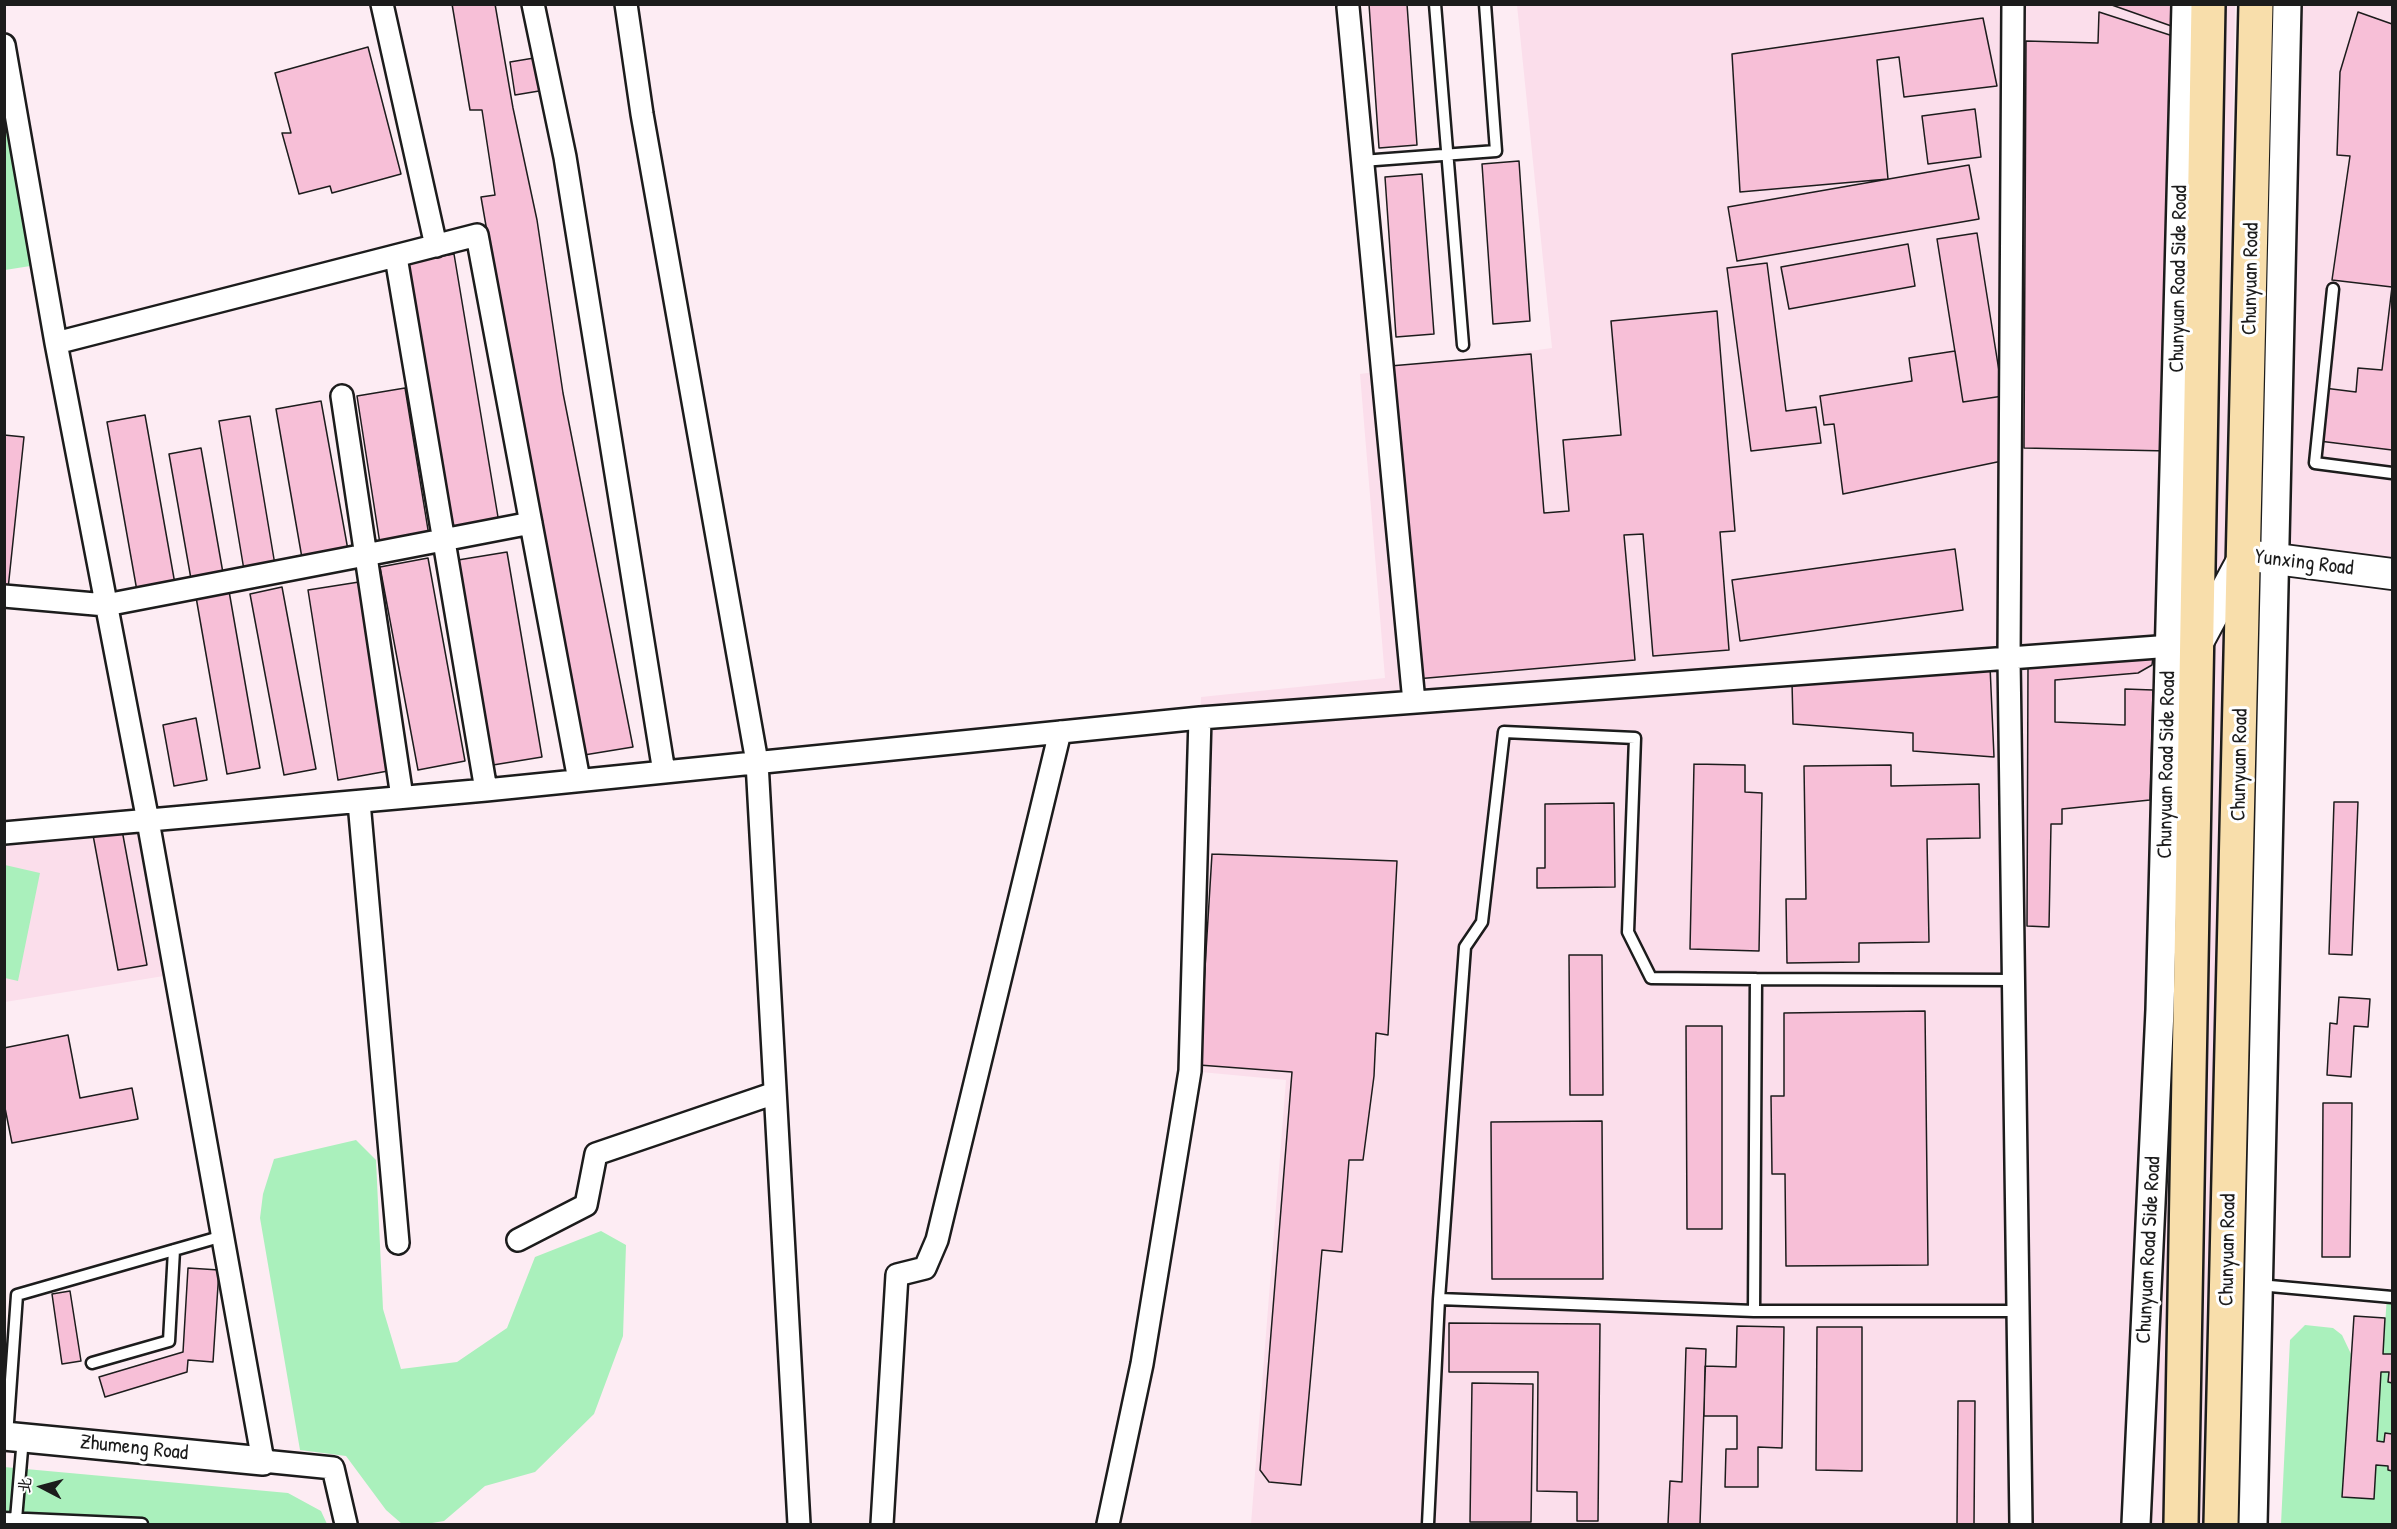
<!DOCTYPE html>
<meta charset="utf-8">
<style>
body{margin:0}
#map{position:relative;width:2397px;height:1529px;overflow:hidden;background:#fdecf3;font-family:"Patrick Hand","LXGW WenKai TC",sans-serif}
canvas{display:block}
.frame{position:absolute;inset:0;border:6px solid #1c1c1c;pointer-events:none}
.north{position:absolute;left:12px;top:1457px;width:60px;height:60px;-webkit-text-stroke:4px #fff;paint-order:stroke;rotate:276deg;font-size:16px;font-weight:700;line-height:24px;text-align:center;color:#1c1c1c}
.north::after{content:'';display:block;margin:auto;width:21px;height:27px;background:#1c1c1c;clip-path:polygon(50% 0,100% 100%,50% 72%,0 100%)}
</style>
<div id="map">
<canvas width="2397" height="1529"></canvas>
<div class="frame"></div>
<div class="north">北</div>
</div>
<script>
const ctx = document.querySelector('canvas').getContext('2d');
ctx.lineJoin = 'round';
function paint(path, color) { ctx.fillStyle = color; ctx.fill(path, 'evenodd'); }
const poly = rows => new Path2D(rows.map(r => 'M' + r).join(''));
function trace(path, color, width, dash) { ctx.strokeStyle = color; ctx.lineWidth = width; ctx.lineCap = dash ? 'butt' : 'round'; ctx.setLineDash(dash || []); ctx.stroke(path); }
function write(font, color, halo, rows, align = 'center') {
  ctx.font = font + ' "Patrick Hand",sans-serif'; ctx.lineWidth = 6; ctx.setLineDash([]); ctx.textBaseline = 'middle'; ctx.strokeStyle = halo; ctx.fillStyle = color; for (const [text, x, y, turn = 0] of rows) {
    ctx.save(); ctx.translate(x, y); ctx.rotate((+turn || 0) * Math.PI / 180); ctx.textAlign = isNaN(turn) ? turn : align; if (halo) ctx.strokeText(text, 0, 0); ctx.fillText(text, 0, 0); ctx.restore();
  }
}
paint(poly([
 [1517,5,2235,5,2225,546,2203,1524,1251,1524,1286,1080,1190,1071,1201,697,1385,678,1360,374,1552,348],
 [2294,5,2392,5,2392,574,2276,559],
 [148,821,176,974,5,1002,5,833]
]), '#fbdeeb');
paint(poly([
 [4,45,43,264,5,270,4,270],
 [5,865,40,873,18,981,5,978],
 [356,1140,376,1160,383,1309,401,1369,457,1362,507,1328,535,1257,601,1231,626,1245,623,1336,594,1414,535,1472,485,1486,444,1521,426,1524,402,1524,386,1510,346,1456,300,1450,260,1218,263,1194,274,1159],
 [2387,1296,2392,1297,2392,1354,2383,1354],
 [2305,1325,2333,1328,2342,1335,2351,1354,2342,1497,2374,1499,2376,1465,2388,1466,2388,1470,2392,1471,2392,1524,2281,1524,2290,1340],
 [2381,1372,2389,1372,2388,1382,2392,1383,2392,1434,2385,1434,2384,1442,2377,1441],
 [4,1467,288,1493,321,1511,327,1524,5,1524]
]), '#aaf0bc');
const building = poly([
 [452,4,495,4,513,108,537,220,563,393,633,747,578,756,481,197,495,195,482,110,470,110,452,4],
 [1369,4,1407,4,1417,145,1379,148,1369,4],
 [2109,4,2178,4,2177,28,2109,4],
 [2099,12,2179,38,2169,451,2024,448,2026,41,2098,43,2099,12],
 [2358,12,2392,24,2392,450,2319,441,2324,388,2356,392,2358,368,2382,370,2392,287,2332,280,2350,156,2337,155,2340,72,2358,12],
 [1983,18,1997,86,1904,97,1899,57,1877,60,1888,179,1740,192,1732,54,1983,18],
 [368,47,401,174,332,193,330,186,299,194,282,133,291,133,275,73,368,47],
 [540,57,545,90,515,95,510,62,540,57],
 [1975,109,1981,157,1928,164,1922,116,1975,109],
 [1519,161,1530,321,1493,324,1482,164,1519,161],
 [1969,165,1979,219,1737,261,1728,207,1969,165],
 [1422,174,1434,334,1396,337,1385,177,1422,174],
 [1977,233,2003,396,1963,402,1937,239,1977,233],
 [1908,244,1915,286,1789,309,1781,267,1908,244],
 [454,254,499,523,451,531,407,262,454,254],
 [1767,263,1786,411,1816,407,1821,443,1751,451,1727,268,1767,263],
 [1717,311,1735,531,1720,532,1729,650,1653,656,1643,534,1624,535,1635,660,1416,679,1390,366,1531,354,1544,513,1569,511,1563,440,1621,435,1611,321,1717,311],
 [1955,351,1963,402,2003,396,2002,461,1843,494,1834,424,1824,425,1820,396,1912,381,1909,358,1955,351],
 [405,388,429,536,380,544,357,396,405,388],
 [321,401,348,550,302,558,276,409,321,401],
 [145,415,175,584,137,591,107,422,145,415],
 [250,416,275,565,244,570,219,421,250,416],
 [4,435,24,437,8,589,4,588,4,435],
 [201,448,223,573,191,579,169,454,201,448],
 [1955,549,1963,610,1740,641,1732,580,1955,549],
 [507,552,542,757,493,765,458,560,507,552],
 [428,558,465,761,418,770,380,567,428,558],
 [359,582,388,771,338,780,308,590,359,582],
 [282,587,316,769,284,775,250,594,282,587],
 [229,591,260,768,227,774,196,597,229,591],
 [2153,657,2152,665,2138,673,2055,680,2055,722,2125,725,2125,689,2153,690,2150,800,2062,809,2062,824,2051,824,2049,927,2027,926,2028,665,2153,657],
 [1990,666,1994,757,1913,751,1913,733,1793,724,1792,682,1990,666],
 [196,718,207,780,174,786,163,725,196,718],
 [1694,764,1745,765,1745,792,1762,793,1759,951,1690,949,1694,764],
 [1891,765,1891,786,1979,784,1980,838,1927,839,1929,942,1859,943,1859,962,1787,963,1786,899,1806,899,1804,766,1891,765],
 [2334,802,2358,802,2352,955,2329,954,2334,802],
 [1614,803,1615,887,1537,888,1537,868,1545,868,1545,804,1614,803],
 [122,830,147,965,118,970,93,835,122,830],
 [1212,854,1397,861,1388,1035,1376,1033,1374,1076,1363,1160,1349,1160,1342,1252,1322,1250,1301,1485,1269,1482,1260,1470,1292,1072,1199,1065,1212,854],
 [1569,955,1602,955,1603,1095,1570,1095,1569,955],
 [2339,997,2370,999,2368,1027,2354,1026,2351,1077,2327,1075,2330,1023,2337,1024,2339,997],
 [1925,1011,1928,1265,1786,1266,1785,1174,1772,1174,1771,1096,1784,1096,1784,1013,1925,1011],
 [1686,1026,1722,1026,1722,1229,1687,1229,1686,1026],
 [68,1035,80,1098,132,1088,138,1119,12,1143,4,1103,4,1048,68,1035],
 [2323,1103,2352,1103,2350,1257,2322,1257,2323,1103],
 [1602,1121,1603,1279,1492,1279,1491,1122,1602,1121],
 [188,1268,219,1270,213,1362,188,1360,187,1372,105,1397,99,1377,183,1352,188,1268],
 [70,1291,81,1361,62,1364,52,1294,70,1291],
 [2354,1316,2385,1318,2383,1354,2392,1354,2392,1383,2388,1382,2389,1372,2381,1372,2377,1441,2384,1442,2385,1433,2392,1434,2392,1471,2388,1470,2388,1466,2376,1465,2374,1499,2342,1497,2354,1316],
 [1449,1323,1600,1324,1598,1521,1577,1521,1577,1492,1537,1491,1538,1372,1449,1372,1449,1323],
 [1737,1326,1784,1327,1782,1448,1758,1447,1758,1487,1725,1487,1726,1449,1737,1449,1737,1416,1704,1416,1705,1366,1736,1367,1737,1326],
 [1817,1327,1862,1327,1862,1471,1816,1470,1817,1327],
 [1686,1348,1706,1349,1700,1524,1668,1524,1670,1481,1682,1482,1686,1348],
 [1472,1383,1533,1384,1531,1522,1470,1522,1472,1383],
 [1958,1401,1975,1401,1974,1524,1957,1524,1958,1401]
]);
paint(building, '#f7bfd7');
trace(building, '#1c1c1c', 1.5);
const service = poly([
 [1435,4,1463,345],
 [1362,161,1496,151,1485,4],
 [2333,289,2315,463,2392,473],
 [1756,979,2014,980],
 [2259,1285,2392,1297],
 [1439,1299,1754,1311,2018,1311],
 [92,1363,169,1341,174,1250],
 [7,1436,17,1295,223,1236],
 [4,1518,142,1524],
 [16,1519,23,1438],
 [1428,1524,1439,1299,1465,947,1482,922,1504,732,1635,738,1628,932,1651,978,1756,979,1754,1311]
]);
const minor = poly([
 [382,4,436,246],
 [533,4,565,157,664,772],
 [626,4,642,114,757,762,799,1524],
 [2013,4,2009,658,2021,1524],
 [1348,7,1414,702],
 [4,45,56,343,148,821,263,1461,333,1468,346,1524],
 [396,257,486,790],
 [56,343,477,235,579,780],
 [342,396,402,797],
 [4,596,106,605,531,523],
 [359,802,398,1243],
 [4,833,486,790,1200,718,2185,645],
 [518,1240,586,1205,596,1154,775,1093],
 [882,1524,897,1275,925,1268,937,1240,1060,732],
 [1108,1524,1142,1364,1190,1071,1200,718]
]);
const tertiary = poly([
 [4,1436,263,1461],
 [2136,1524,2160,1010,2186,4],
 [2253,1524,2287,4]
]);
const secondary = poly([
 [2197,644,2245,555,2392,574]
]);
const primary = poly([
 [2181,1524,2208,4],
 [2221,1524,2256,4]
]);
trace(service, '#1c1c1c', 15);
trace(minor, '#1c1c1c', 26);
trace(tertiary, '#1c1c1c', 32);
trace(secondary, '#1c1c1c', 34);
trace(primary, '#1c1c1c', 38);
trace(service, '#fff', 10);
trace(minor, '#fff', 21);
trace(tertiary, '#fff', 27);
trace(secondary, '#fff', 30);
trace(primary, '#f8deab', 33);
write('21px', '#1c1c1c', '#fff', [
 ["Chunyuan Road Side Road",2179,279,-89],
 ["Chunyuan Road",2251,279,-89],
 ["Yunxing Road",2304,563,7],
 ["Chunyuan Road Side Road",2167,765,-89],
 ["Chunyuan Road",2240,765,-89],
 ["Chunyuan Road Side Road",2149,1250,-87],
 ["Chunyuan Road",2228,1250,-89],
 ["Zhumeng Road",134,1448,6]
]);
</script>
